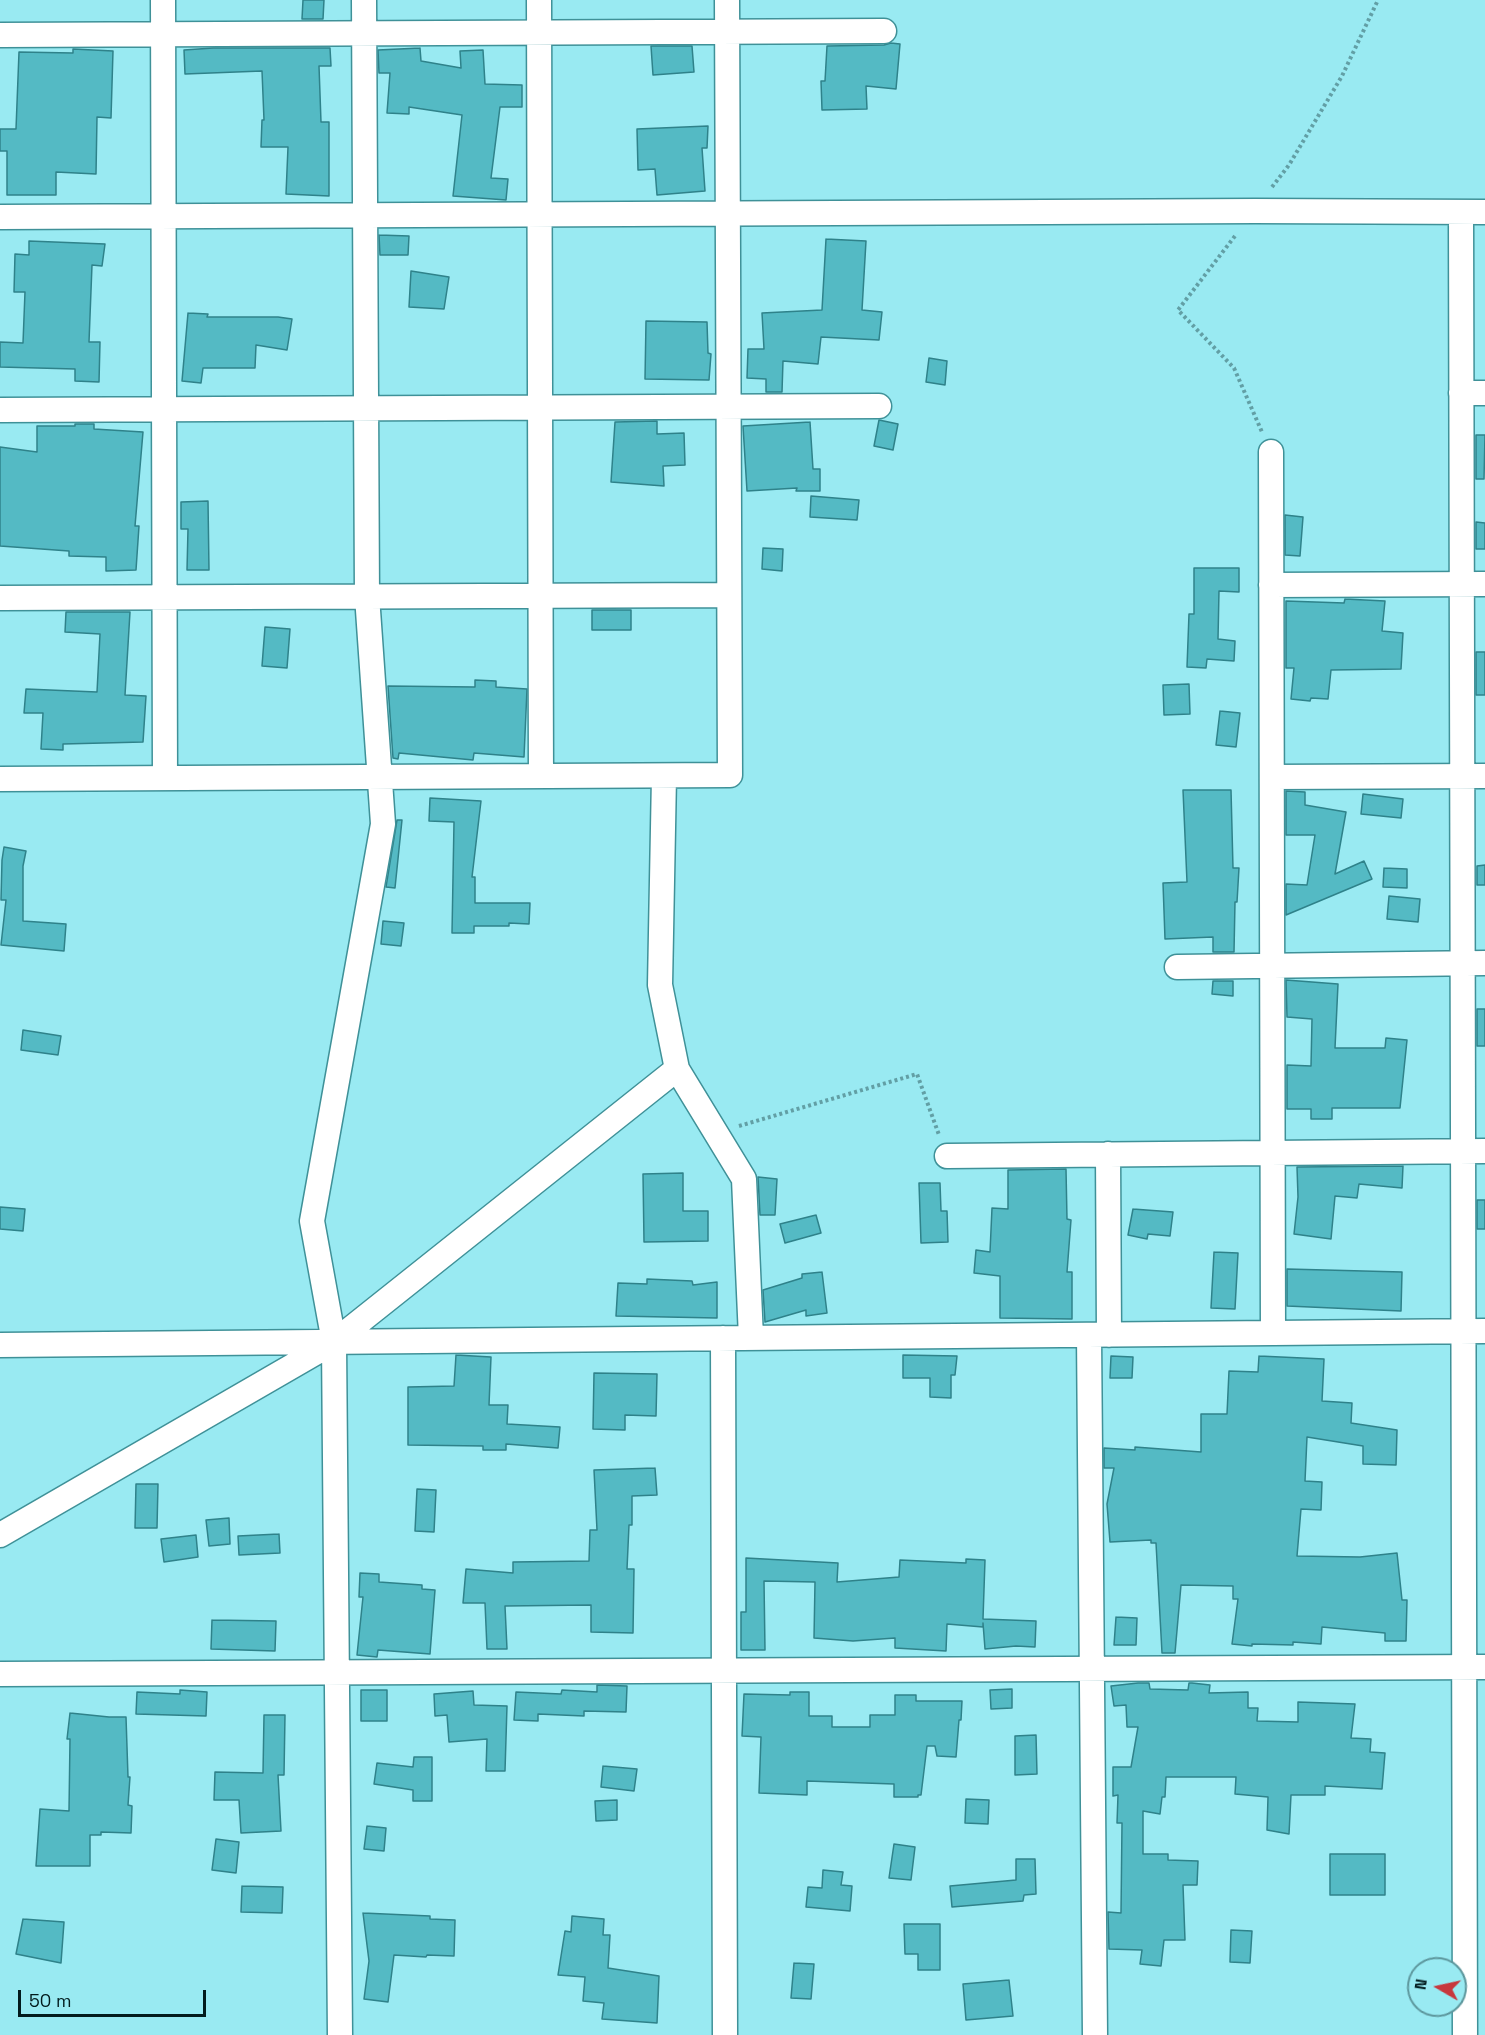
<!DOCTYPE html>
<style>
body{margin:0}
#map{position:relative;width:1485px;height:2035px;overflow:hidden;background:#99eaf2;font-family:"Space Grotesk",sans-serif}
canvas{display:block}
.north{position:absolute;left:1407px;top:1957px;width:60px;height:60px;box-sizing:border-box;background:#99eaf2;border:2px solid #5d979d;border-radius:50%;rotate:279deg;font-size:16px;font-weight:700;line-height:24px;text-align:center;color:#021b1d}
.north::after{content:'';display:block;margin:auto;width:21px;height:27px;background:#c7383d;clip-path:polygon(50% 0,100% 100%,50% 72%,0 100%)}
.scale{position:absolute;left:18px;top:1990px;width:188px;height:27px;box-sizing:border-box;border:3px solid #021b1d;border-top:0;padding-left:8px;font-size:18px;line-height:21px;white-space:nowrap;color:#021b1d;-webkit-text-stroke:4px #99eaf2;paint-order:stroke}
</style>
<div id="map">
<canvas width="1485" height="2035"></canvas>
<div class="north">N</div>
<div class="scale">50 m</div>
</div>
<script>
const ctx = document.querySelector('canvas').getContext('2d');
ctx.lineJoin = 'round';
function paint(path, color) { ctx.fillStyle = color; ctx.fill(path, 'evenodd'); }
const poly = rows => new Path2D(rows.map(r => 'M' + r).join(''));
function trace(path, color, width, dash) { ctx.strokeStyle = color; ctx.lineWidth = width; ctx.lineCap = dash ? 'butt' : 'round'; ctx.setLineDash(dash || []); ctx.stroke(path); }
const building = poly([
 [303,0,324,0,323,19,302,19,303,0],
 [891,43,900,44,896,89,866,86,867,109,822,110,821,81,825,81,827,46,884,45,891,43],
 [651,46,692,46,694,72,653,75,651,46],
 [213,48,330,48,331,66,319,66,321,122,329,122,329,196,286,194,288,147,261,147,262,120,264,120,262,71,185,74,184,50,213,48],
 [420,48,421,61,461,68,460,51,483,50,485,84,522,85,522,107,500,107,491,178,508,179,506,200,453,196,462,115,409,107,409,114,387,113,390,73,379,73,378,50,420,48],
 [73,49,113,51,111,118,97,117,96,174,56,172,56,195,7,195,7,151,0,151,0,129,16,129,19,52,73,53,73,49],
 [708,126,707,148,702,148,705,191,657,195,655,169,638,170,637,129,708,126],
 [379,235,409,236,408,255,380,255,379,235],
 [826,239,866,241,862,310,882,312,879,340,821,337,818,364,783,361,782,392,766,392,766,379,747,378,748,349,764,349,762,313,822,310,826,239],
 [29,241,105,244,102,266,92,265,89,342,100,342,99,382,75,381,75,369,0,367,0,342,23,343,25,292,14,292,15,254,29,255,29,241],
 [411,271,449,277,444,309,409,307,411,271],
 [188,313,208,314,207,317,278,317,292,319,287,350,256,345,255,368,203,368,201,383,182,381,188,313],
 [646,321,707,322,708,353,711,354,709,380,645,379,646,321],
 [929,358,947,361,945,385,926,382,929,358],
 [879,420,898,424,893,450,874,446,879,420],
 [657,421,657,434,684,433,685,465,663,466,664,486,611,482,615,422,657,421],
 [810,422,813,469,820,469,820,491,796,491,797,488,747,491,743,426,810,422],
 [75,424,94,424,94,429,143,432,135,526,139,526,136,570,106,571,106,557,69,556,69,551,0,546,0,447,37,452,37,426,75,426,75,424],
 [1476,435,1485,435,1484,479,1476,479,1476,435],
 [811,496,859,500,857,520,810,517,811,496],
 [208,501,209,570,187,570,188,529,181,529,181,502,208,501],
 [1285,515,1303,517,1300,556,1285,555,1285,515],
 [1476,522,1485,523,1485,549,1476,549,1476,522],
 [763,548,783,549,782,571,762,569,763,548],
 [1194,568,1239,568,1239,592,1219,591,1218,639,1235,641,1234,661,1207,659,1206,668,1187,667,1189,614,1194,614,1194,568],
 [1345,599,1385,601,1382,631,1403,633,1401,669,1331,670,1328,699,1311,698,1310,701,1291,699,1294,668,1286,668,1286,601,1344,603,1345,599],
 [592,610,631,610,631,630,592,630,592,610],
 [66,612,130,612,125,695,146,696,143,742,63,744,63,750,41,749,43,713,24,713,26,689,97,692,100,634,65,632,66,612],
 [265,627,290,629,287,668,262,666,265,627],
 [1476,652,1485,652,1485,695,1476,695,1476,652],
 [475,680,496,681,496,687,527,689,524,757,474,753,473,760,399,753,398,759,393,758,388,686,475,687,475,680],
 [1189,684,1190,714,1164,715,1163,685,1189,684],
 [1220,711,1240,713,1236,747,1216,745,1220,711],
 [1183,790,1231,790,1233,868,1239,868,1237,902,1235,902,1234,952,1213,952,1213,937,1165,939,1163,883,1187,882,1183,790],
 [1286,791,1305,792,1305,805,1346,812,1335,874,1364,861,1372,879,1286,915,1286,884,1307,885,1315,835,1286,835,1286,791],
 [1363,794,1403,799,1401,818,1361,814,1363,794],
 [430,798,481,801,472,877,475,877,475,903,530,903,529,924,509,923,509,926,474,926,474,933,452,933,454,822,429,821,430,798],
 [397,820,402,820,395,888,386,887,397,820],
 [4,847,26,851,23,866,23,921,66,924,64,951,1,945,6,900,1,900,2,860,4,847],
 [1485,865,1485,885,1477,885,1477,866,1485,865],
 [1384,868,1407,869,1407,888,1383,887,1384,868],
 [1389,896,1420,899,1418,922,1387,919,1389,896],
 [383,921,404,923,401,946,381,944,383,921],
 [1286,980,1338,984,1335,1048,1385,1048,1386,1038,1407,1040,1400,1108,1332,1108,1332,1119,1311,1119,1311,1109,1287,1109,1287,1065,1311,1066,1312,1019,1287,1017,1286,980],
 [1213,981,1233,981,1233,996,1212,994,1213,981],
 [1477,1009,1485,1009,1485,1046,1477,1046,1477,1009],
 [23,1030,61,1036,58,1055,21,1050,23,1030],
 [1403,1166,1402,1188,1359,1184,1357,1198,1335,1196,1331,1239,1294,1234,1298,1197,1297,1167,1403,1166],
 [1066,1169,1067,1219,1071,1220,1067,1272,1072,1272,1072,1319,1000,1318,1000,1276,974,1273,976,1250,990,1252,992,1208,1008,1209,1008,1170,1066,1169],
 [683,1173,683,1211,708,1211,708,1241,644,1242,643,1174,683,1173],
 [758,1177,777,1179,775,1215,760,1215,758,1177],
 [919,1183,940,1183,941,1211,947,1211,948,1242,921,1243,919,1183],
 [1477,1200,1485,1200,1485,1229,1477,1229,1477,1200],
 [0,1207,25,1209,23,1231,0,1229,0,1207],
 [1133,1209,1173,1212,1170,1236,1148,1234,1147,1239,1128,1235,1133,1209],
 [816,1215,821,1233,785,1243,780,1224,816,1215],
 [1214,1252,1238,1253,1235,1309,1211,1308,1214,1252],
 [1287,1269,1402,1272,1401,1311,1287,1306,1287,1269],
 [822,1272,827,1313,806,1316,806,1310,765,1322,763,1290,802,1278,802,1274,822,1272],
 [647,1279,692,1281,693,1285,717,1282,717,1318,616,1316,618,1283,647,1284,647,1279],
 [456,1355,491,1357,489,1405,508,1405,507,1424,560,1427,558,1448,506,1444,506,1450,483,1450,483,1446,408,1445,408,1387,454,1386,456,1355],
 [903,1355,957,1356,955,1375,951,1375,951,1398,930,1397,930,1378,903,1378,903,1355],
 [1111,1356,1133,1357,1132,1378,1110,1378,1111,1356],
 [1259,1356,1324,1359,1322,1401,1352,1403,1351,1423,1397,1430,1396,1465,1363,1464,1363,1446,1307,1437,1305,1481,1322,1482,1321,1510,1301,1509,1297,1556,1360,1557,1397,1553,1402,1600,1407,1600,1406,1641,1385,1641,1385,1633,1322,1627,1321,1644,1293,1642,1293,1645,1252,1644,1252,1646,1232,1644,1238,1599,1233,1599,1233,1586,1181,1585,1175,1653,1162,1653,1156,1543,1151,1543,1151,1540,1110,1542,1107,1504,1114,1468,1104,1468,1104,1448,1135,1450,1135,1447,1201,1452,1201,1414,1227,1414,1229,1371,1258,1372,1259,1356],
 [594,1373,657,1374,656,1416,625,1415,625,1430,593,1429,594,1373],
 [655,1468,657,1495,632,1496,632,1525,629,1525,627,1569,634,1569,633,1633,591,1632,591,1605,505,1606,507,1649,487,1649,485,1603,463,1603,466,1569,513,1573,513,1562,589,1561,590,1530,597,1530,594,1470,655,1468],
 [136,1484,158,1484,157,1528,135,1528,136,1484],
 [417,1489,436,1490,434,1532,415,1531,417,1489],
 [229,1518,230,1544,209,1546,206,1520,229,1518],
 [279,1534,280,1553,239,1555,238,1536,279,1534],
 [196,1535,198,1557,164,1562,161,1539,196,1535],
 [746,1558,838,1563,837,1582,899,1577,900,1560,966,1563,966,1559,985,1560,983,1619,1036,1621,1035,1647,1016,1646,985,1649,983,1623,983,1627,947,1624,946,1651,895,1648,895,1638,853,1641,814,1638,815,1582,764,1581,765,1650,741,1650,741,1612,746,1612,746,1558],
 [360,1573,379,1574,379,1582,422,1585,422,1589,435,1590,430,1654,378,1650,377,1657,357,1655,363,1597,359,1597,360,1573],
 [1116,1617,1137,1618,1136,1645,1114,1645,1116,1617],
 [212,1620,276,1621,275,1651,211,1649,212,1620],
 [1138,1683,1149,1683,1150,1689,1188,1690,1189,1683,1192,1683,1210,1685,1209,1693,1248,1692,1248,1708,1258,1708,1257,1721,1298,1722,1298,1702,1355,1704,1351,1738,1371,1739,1370,1752,1385,1753,1382,1789,1325,1786,1325,1795,1291,1795,1289,1834,1267,1830,1268,1797,1235,1794,1236,1777,1166,1777,1165,1797,1162,1797,1160,1814,1143,1811,1143,1854,1168,1854,1168,1860,1198,1861,1197,1885,1183,1885,1185,1940,1164,1940,1161,1966,1140,1964,1142,1950,1109,1949,1108,1912,1121,1913,1122,1823,1117,1823,1118,1795,1113,1796,1113,1767,1131,1767,1138,1727,1127,1727,1126,1705,1114,1706,1111,1686,1138,1683],
 [597,1685,627,1686,626,1712,584,1711,584,1716,538,1714,538,1721,514,1720,516,1692,561,1694,562,1690,597,1692,597,1685],
 [1012,1689,1012,1708,991,1709,990,1690,1012,1689],
 [180,1690,207,1692,206,1716,136,1714,137,1692,180,1694,180,1690],
 [361,1690,387,1690,387,1721,361,1721,361,1690],
 [473,1691,474,1705,507,1706,505,1771,486,1771,487,1739,449,1742,447,1715,435,1716,434,1694,473,1691],
 [790,1692,809,1692,809,1716,832,1716,832,1727,870,1727,870,1715,895,1715,895,1695,916,1695,916,1701,962,1701,961,1720,959,1720,956,1757,937,1756,935,1746,927,1746,921,1795,918,1795,918,1797,894,1797,894,1784,807,1781,807,1795,759,1793,761,1737,742,1736,744,1694,790,1695,790,1692],
 [70,1713,109,1717,126,1717,128,1777,130,1777,128,1805,132,1806,131,1833,101,1832,101,1835,90,1835,90,1866,36,1866,40,1809,69,1811,70,1739,67,1739,70,1713],
 [264,1715,285,1715,284,1775,278,1775,281,1831,241,1833,239,1800,214,1800,215,1772,263,1773,264,1715],
 [1036,1735,1037,1774,1015,1775,1015,1736,1036,1735],
 [414,1757,432,1757,432,1801,413,1801,413,1790,374,1784,377,1763,413,1767,414,1757],
 [603,1766,637,1769,634,1791,601,1787,603,1766],
 [966,1799,989,1800,988,1824,965,1823,966,1799],
 [617,1800,617,1820,596,1821,595,1801,617,1800],
 [367,1826,386,1828,384,1851,364,1849,367,1826],
 [216,1839,239,1842,236,1873,212,1870,216,1839],
 [894,1844,915,1847,911,1880,889,1878,894,1844],
 [1330,1854,1385,1854,1385,1895,1330,1895,1330,1854],
 [1016,1859,1035,1859,1036,1894,1024,1895,1023,1901,952,1907,950,1886,1016,1880,1016,1859],
 [823,1870,843,1872,841,1885,852,1886,850,1911,806,1907,808,1887,822,1888,823,1870],
 [242,1886,283,1887,282,1913,241,1912,242,1886],
 [363,1913,430,1916,430,1919,455,1920,454,1956,427,1955,426,1957,394,1955,388,2002,364,1999,369,1961,363,1913],
 [572,1916,604,1919,603,1935,610,1935,608,1968,659,1976,657,2023,602,2019,604,2003,583,2001,585,1977,558,1975,565,1931,571,1932,572,1916],
 [23,1919,64,1922,61,1963,16,1954,23,1919],
 [904,1924,940,1924,940,1970,918,1970,918,1954,905,1954,904,1924],
 [1231,1930,1252,1931,1250,1963,1230,1962,1231,1930],
 [794,1963,814,1964,811,1999,791,1998,794,1963],
 [1009,1980,1013,2016,966,2020,963,1984,1009,1980]
]);
paint(building, '#54bac4');
trace(building, '#2f828a', 1.5);
const minor = poly([
 [163,0,165,778],
 [539,0,541,776],
 [0,35,884,31],
 [1461,212,1465,2035],
 [0,217,1255,211,1485,212],
 [1461,393,1485,393],
 [0,410,879,406],
 [1271,452,1273,1333],
 [1271,585,1485,584],
 [0,598,729,595],
 [664,776,660,985,677,1069,744,1179,751,1338],
 [1272,777,1485,776],
 [0,779,730,775,727,0],
 [1177,967,1485,963],
 [1108,1154,1109,1335],
 [947,1156,1485,1151],
 [1089,1335,1095,2035],
 [723,1338,725,2035],
 [0,1345,1485,1331],
 [0,1535,334,1342,677,1069],
 [0,1674,1485,1667],
 [340,2035,334,1342,312,1221,383,824,367,596,364,0]
]);
trace(minor, '#3f9198', 27);
trace(poly([
 [1272,187,1289,165,1342,76,1378,0],
 [1235,236,1178,310,1234,368,1262,432],
 [739,1126,917,1074,939,1135]
]), '#629fa5', 4, [3, 3]);
trace(minor, '#fff', 24);
</script>
